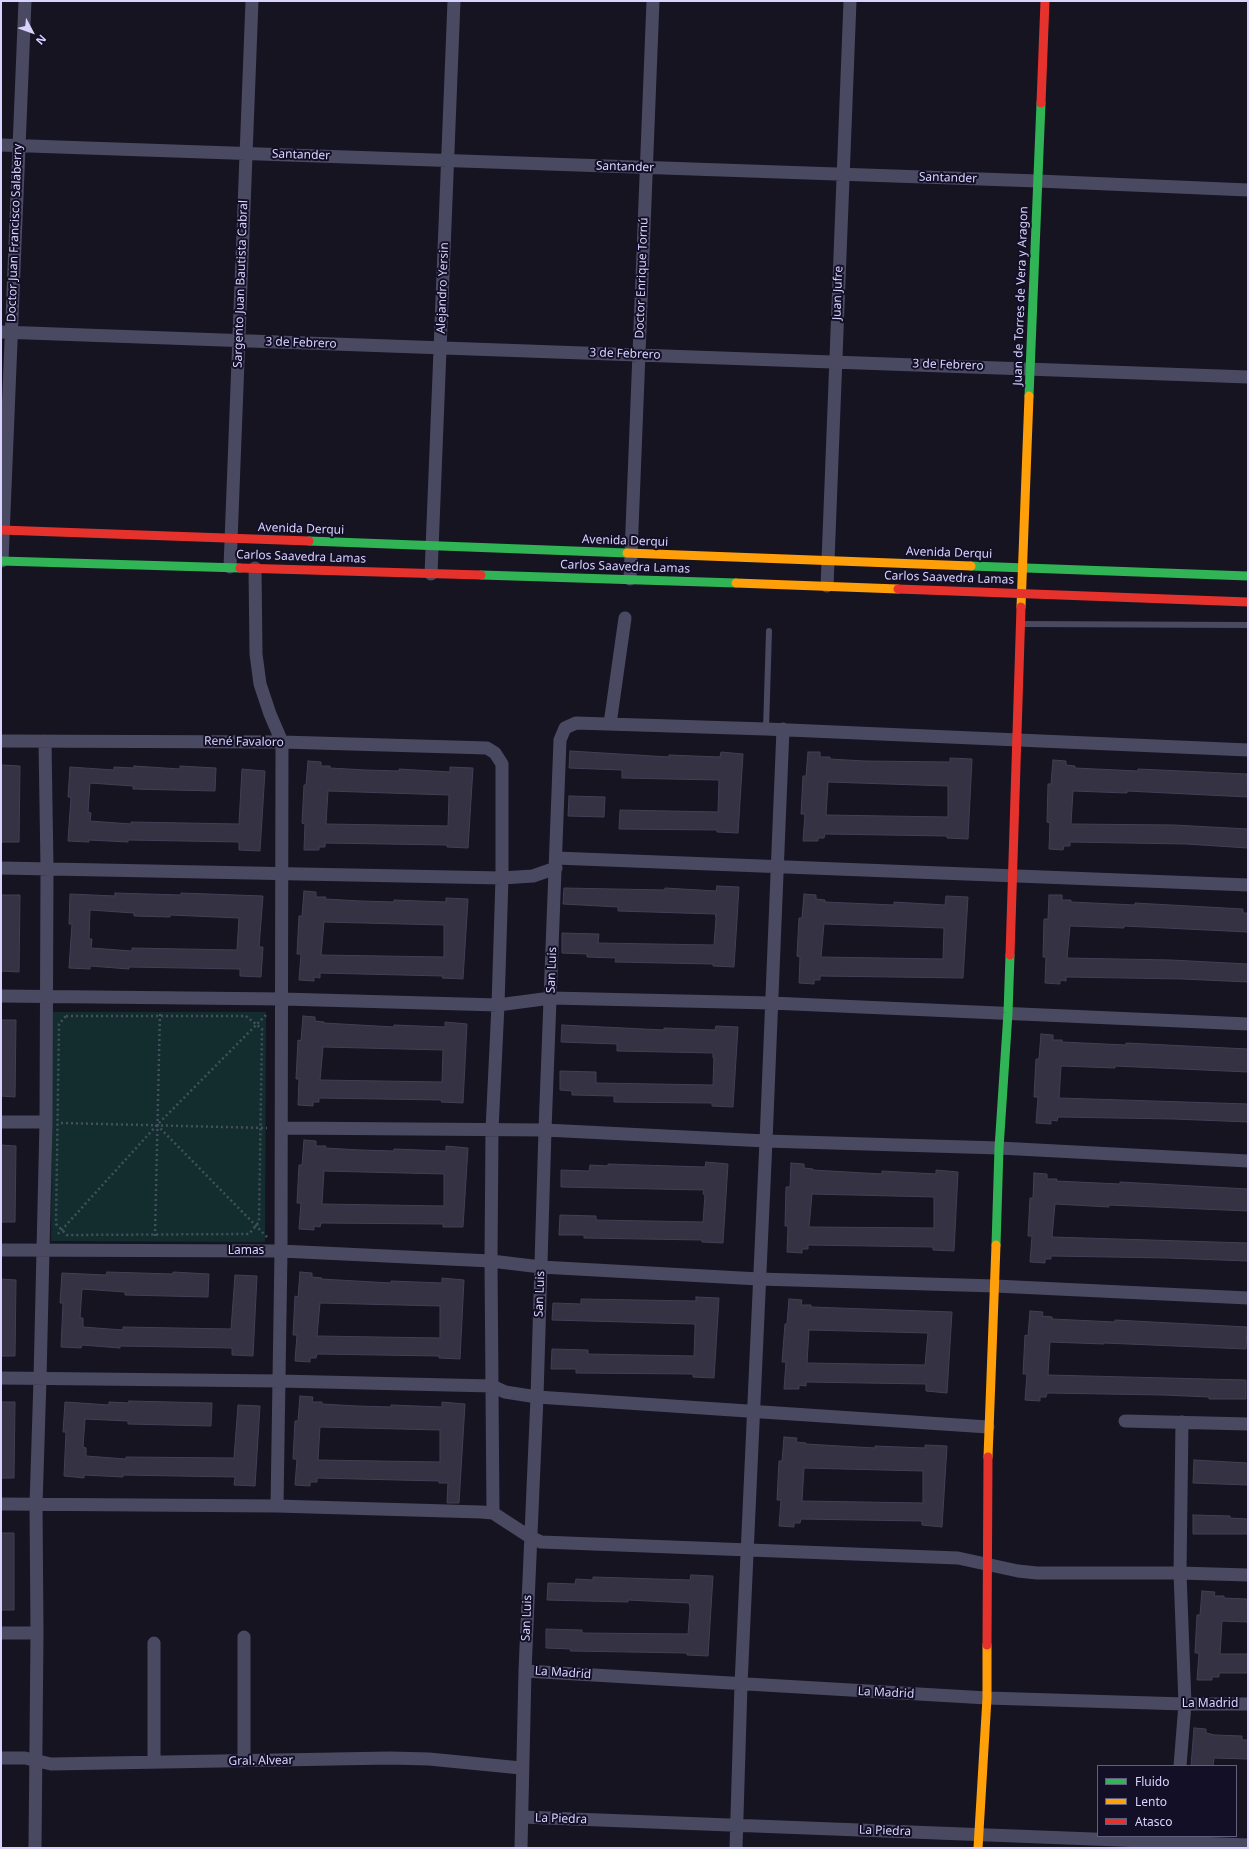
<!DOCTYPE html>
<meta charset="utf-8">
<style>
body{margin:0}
#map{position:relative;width:1249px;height:1849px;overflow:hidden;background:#161421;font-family:"Noto Sans",sans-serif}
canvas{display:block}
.frame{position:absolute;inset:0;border:2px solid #d9d4ff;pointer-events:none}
.legend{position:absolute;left:1097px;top:1765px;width:140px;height:72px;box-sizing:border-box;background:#130f26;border:1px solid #625e7d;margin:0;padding:5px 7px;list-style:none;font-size:12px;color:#d9d4ff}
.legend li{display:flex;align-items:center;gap:8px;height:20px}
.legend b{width:20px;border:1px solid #625e7d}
.north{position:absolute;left:12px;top:12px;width:40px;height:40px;-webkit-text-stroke:3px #130f26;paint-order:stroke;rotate:131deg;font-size:11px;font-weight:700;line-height:16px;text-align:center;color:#d9d4ff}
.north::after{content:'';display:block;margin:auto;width:14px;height:18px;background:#d9d4ff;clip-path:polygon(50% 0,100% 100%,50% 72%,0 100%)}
</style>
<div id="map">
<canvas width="1249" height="1849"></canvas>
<div class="frame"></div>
<ul class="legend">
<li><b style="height:5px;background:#30b455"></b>Fluido</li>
<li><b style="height:5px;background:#ff9f0a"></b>Lento</li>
<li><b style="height:5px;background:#e5322d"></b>Atasco</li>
</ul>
<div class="north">N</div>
</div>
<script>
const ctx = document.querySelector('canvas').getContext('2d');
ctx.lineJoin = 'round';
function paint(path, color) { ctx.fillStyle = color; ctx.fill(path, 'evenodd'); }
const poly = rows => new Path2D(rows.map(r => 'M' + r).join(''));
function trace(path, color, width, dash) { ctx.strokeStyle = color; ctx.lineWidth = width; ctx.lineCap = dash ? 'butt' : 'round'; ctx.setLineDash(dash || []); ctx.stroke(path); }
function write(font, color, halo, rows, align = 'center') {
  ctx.font = font + ' "Noto Sans",sans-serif'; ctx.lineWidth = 4; ctx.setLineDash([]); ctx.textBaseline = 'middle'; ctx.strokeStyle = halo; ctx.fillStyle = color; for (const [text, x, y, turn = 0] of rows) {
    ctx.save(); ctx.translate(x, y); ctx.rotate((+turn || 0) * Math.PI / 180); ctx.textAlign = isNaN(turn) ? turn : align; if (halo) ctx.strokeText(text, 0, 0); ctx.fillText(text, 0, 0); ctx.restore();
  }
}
paint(poly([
 [53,1012,266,1012,265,1242,51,1241]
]), '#132c2d');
const building = poly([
 [570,751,669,757,669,755,720,757,721,752,743,754,738,833,717,832,717,830,619,829,620,810,718,812,719,780,622,778,622,770,569,768,570,751],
 [808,752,820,752,820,757,830,757,830,759,865,761,950,762,950,758,972,759,968,839,947,838,947,836,825,834,824,838,818,838,818,841,803,841,805,814,801,814,803,776,806,776,808,752],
 [828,782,948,786,948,817,826,815,828,782],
 [1053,760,1066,761,1066,765,1075,766,1075,768,1138,771,1138,769,1247,774,1248,797,1127,791,1127,793,1073,791,1071,824,1174,825,1248,829,1248,848,1186,844,1070,842,1070,846,1064,846,1063,850,1049,849,1050,823,1047,822,1048,784,1051,784,1053,760],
 [308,761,321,762,321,766,330,766,330,768,366,770,399,771,399,769,450,772,450,767,473,768,468,848,447,847,447,845,325,843,325,847,319,847,319,850,304,850,305,824,302,823,304,785,306,785,308,761],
 [328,791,449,795,448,826,326,824,328,791],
 [1,765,20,766,19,842,1,842,1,765],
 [134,766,180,769,180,766,216,768,215,791,133,789,133,786,90,783,88,812,91,813,90,821,131,824,131,822,239,824,242,769,265,771,260,851,239,850,239,842,128,840,128,842,89,840,89,842,68,841,71,797,68,797,70,767,114,770,114,767,134,768,134,766],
 [569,796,605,797,604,817,568,816,569,796],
 [717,886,739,887,734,967,713,966,713,964,615,962,616,958,587,957,587,954,562,953,562,933,599,934,598,943,714,945,716,918,715,914,618,911,618,907,563,904,564,888,665,890,665,888,716,891,717,886],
 [304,891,316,892,316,897,326,897,325,899,361,901,394,902,394,900,446,902,446,898,468,899,463,979,442,978,443,976,320,973,320,978,314,977,314,981,299,980,301,954,297,954,299,916,302,916,304,891],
 [324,922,444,925,444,957,321,955,324,922],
 [115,893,181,895,181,893,263,896,259,947,263,947,261,977,240,976,240,969,129,967,129,969,90,966,90,969,69,968,72,924,69,924,70,894,115,896,115,893],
 [90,910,134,913,134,916,170,917,170,915,239,918,237,950,132,948,132,951,91,948,92,939,89,939,90,910],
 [804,894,816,895,816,899,825,900,825,902,894,905,894,902,945,905,946,896,968,897,963,978,820,976,820,980,814,980,814,984,799,983,800,957,797,956,799,918,802,918,804,894],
 [824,924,944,928,943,959,821,957,824,924],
 [1,895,20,895,19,972,1,971,1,895],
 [1049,895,1062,895,1062,900,1071,900,1071,902,1135,905,1135,903,1243,909,1243,913,1248,913,1248,932,1124,926,1124,928,1070,926,1067,958,1171,960,1248,964,1248,982,1183,979,1066,977,1066,981,1060,980,1060,984,1045,983,1046,957,1043,957,1044,919,1048,919,1049,895],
 [303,1016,315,1017,315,1021,324,1022,324,1023,394,1027,394,1025,445,1027,445,1022,467,1024,463,1103,441,1102,442,1100,319,1098,319,1102,313,1102,313,1106,298,1105,299,1079,296,1079,298,1040,301,1041,303,1016],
 [323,1047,443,1050,442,1082,320,1080,323,1047],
 [1,1020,16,1020,15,1097,1,1096,1,1020],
 [562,1025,664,1030,664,1028,715,1030,716,1026,738,1027,733,1107,712,1106,712,1103,614,1102,614,1096,572,1095,572,1091,560,1090,560,1071,596,1072,596,1083,713,1085,714,1058,713,1058,713,1053,617,1051,617,1044,561,1042,562,1025],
 [1041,1034,1053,1035,1053,1040,1062,1040,1062,1042,1126,1045,1126,1043,1248,1049,1248,1072,1115,1066,1115,1068,1061,1066,1059,1098,1248,1104,1248,1122,1174,1119,1058,1117,1057,1121,1051,1120,1051,1124,1036,1123,1038,1097,1034,1097,1036,1059,1039,1059,1041,1034],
 [304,1140,316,1141,316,1146,326,1146,325,1148,361,1150,394,1151,394,1149,446,1151,446,1146,468,1148,463,1227,443,1227,443,1224,321,1223,320,1227,314,1226,314,1230,299,1229,301,1203,297,1203,299,1165,302,1165,304,1140],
 [324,1171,444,1174,444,1206,322,1204,324,1171],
 [1,1145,16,1146,15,1222,1,1222,1,1145],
 [706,1162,728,1164,723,1243,702,1242,702,1240,584,1238,584,1235,559,1235,560,1215,596,1216,596,1220,703,1222,705,1195,703,1194,704,1190,561,1187,561,1170,589,1171,590,1165,608,1166,608,1164,705,1167,706,1162],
 [791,1163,804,1164,804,1168,813,1169,813,1170,882,1174,882,1171,936,1174,936,1170,958,1172,954,1251,933,1250,933,1247,808,1245,808,1249,802,1249,802,1253,787,1252,788,1226,785,1226,786,1187,790,1187,791,1163],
 [812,1194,934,1197,934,1228,809,1227,812,1194],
 [1034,1173,1047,1174,1047,1179,1057,1179,1056,1181,1120,1184,1120,1182,1248,1189,1248,1211,1109,1205,1109,1207,1055,1204,1052,1237,1248,1243,1248,1261,1168,1258,1051,1256,1051,1259,1045,1259,1045,1263,1030,1262,1032,1236,1028,1236,1030,1198,1033,1198,1034,1173],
 [107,1272,173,1274,173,1272,209,1274,208,1297,125,1295,125,1292,82,1289,80,1318,83,1318,83,1327,123,1330,123,1327,231,1329,235,1275,257,1276,253,1356,232,1355,232,1348,120,1346,120,1348,82,1345,81,1348,61,1347,63,1303,60,1303,62,1273,106,1275,107,1272],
 [300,1272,312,1273,312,1277,322,1278,321,1279,391,1283,391,1281,442,1283,442,1278,464,1280,460,1359,439,1358,439,1356,317,1354,316,1358,310,1358,310,1362,295,1361,297,1335,293,1335,295,1296,298,1297,300,1272],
 [320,1303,440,1306,440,1338,317,1336,320,1303],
 [1,1279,16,1280,15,1356,1,1356,1,1279],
 [696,1297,719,1298,714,1378,693,1377,693,1374,576,1373,576,1369,551,1369,552,1349,588,1350,588,1354,694,1356,695,1329,695,1324,552,1320,553,1303,581,1304,581,1299,696,1301,696,1297],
 [789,1299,802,1300,801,1305,811,1305,811,1307,952,1312,947,1393,926,1391,926,1384,806,1382,806,1386,799,1385,799,1389,784,1389,786,1362,782,1362,785,1324,787,1324,789,1299],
 [809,1330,928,1333,925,1365,807,1363,809,1330],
 [1030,1311,1043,1312,1042,1316,1052,1317,1052,1319,1115,1322,1115,1320,1247,1327,1246,1349,1104,1343,1104,1344,1050,1342,1048,1375,1246,1380,1246,1399,1209,1399,1209,1397,1163,1395,1047,1393,1046,1397,1040,1397,1040,1401,1025,1400,1027,1374,1023,1374,1025,1335,1028,1336,1030,1311],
 [300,1396,313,1397,312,1402,322,1402,322,1404,357,1406,391,1407,391,1405,442,1407,442,1402,465,1404,459,1503,447,1503,448,1483,439,1483,439,1481,317,1478,317,1482,310,1482,310,1486,295,1485,297,1459,293,1459,295,1421,298,1421,300,1396],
 [320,1427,440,1430,440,1462,318,1460,320,1427],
 [129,1401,212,1403,211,1426,128,1424,128,1421,85,1419,83,1447,86,1448,86,1456,126,1459,126,1457,234,1458,238,1405,260,1406,255,1486,234,1485,235,1477,123,1475,123,1477,84,1475,84,1478,64,1476,66,1432,63,1432,65,1402,109,1405,109,1402,129,1403,129,1401],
 [1,1402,15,1402,14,1478,1,1478,1,1402],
 [784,1437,797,1438,796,1442,806,1443,806,1444,875,1448,875,1446,925,1448,925,1445,947,1446,942,1527,922,1525,922,1521,801,1519,800,1523,794,1523,794,1527,779,1526,781,1500,777,1500,779,1461,782,1461,784,1437],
 [804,1468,923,1471,923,1503,802,1501,804,1468],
 [1194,1460,1248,1463,1248,1485,1193,1483,1194,1460],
 [1193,1515,1230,1516,1230,1518,1248,1519,1248,1534,1193,1534,1193,1515],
 [1,1533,14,1533,14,1610,1,1610,1,1533],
 [691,1575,713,1576,708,1656,687,1655,687,1653,570,1651,571,1649,546,1648,546,1629,582,1630,582,1633,688,1634,690,1608,689,1603,628,1600,628,1602,547,1600,548,1583,575,1584,576,1579,593,1580,593,1577,690,1580,691,1575],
 [1202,1591,1215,1592,1214,1596,1224,1596,1224,1598,1247,1599,1248,1622,1222,1621,1220,1654,1248,1654,1248,1673,1219,1673,1219,1677,1212,1677,1212,1680,1197,1680,1199,1653,1195,1653,1197,1615,1200,1615,1202,1591],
 [1194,1728,1206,1729,1206,1733,1215,1735,1242,1736,1242,1740,1248,1740,1248,1759,1214,1758,1213,1766,1191,1766,1194,1728]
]);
paint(building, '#343243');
trace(building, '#433f54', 1);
trace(poly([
 [66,1016,246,1016,262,1029,259,1222,249,1234,67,1235,56,1224,59,1024,66,1016],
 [61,1123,267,1128],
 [157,1125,267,1237],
 [58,1234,157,1125,267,1014],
 [155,1236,160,1011]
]), '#44505f', 2.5, [2, 3]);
trace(poly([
 [1022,624,1248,625],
 [766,729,769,631]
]), '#4a4962', 6);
trace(poly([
 [1,145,1038,181,1248,190],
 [1,332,1248,377],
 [2,561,25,1],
 [230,567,252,1],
 [255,568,256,654,260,684,270,714,282,742,281,1251,277,1506],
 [431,574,454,1],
 [630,579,653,1],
 [827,586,850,1],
 [610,724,625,618],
 [1,741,282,742,487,748,495,753,502,764,502,878,498,1005,492,1130,491,1261,493,1513],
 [556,858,1248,885],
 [1,868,502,878,533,876,556,868],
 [1,996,283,999,498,1005,551,998,771,1003,1248,1024],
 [1,1122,46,1122],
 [282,1128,545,1130,766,1141,999,1148,1248,1161],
 [1,1250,281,1251,491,1261,541,1267,759,1279,995,1286,1248,1298],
 [1,1378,280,1381,492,1386,505,1392,537,1397,988,1427],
 [1125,1421,1248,1424],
 [1,1504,277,1506,481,1512,493,1513,530,1537,541,1542,958,1558,1018,1571,1037,1573,1180,1573,1248,1575],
 [1,1633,37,1633],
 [244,1637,244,1761],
 [154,1643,154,1762],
 [525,1671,987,1698,1185,1704,1248,1704],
 [1,1758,25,1758,51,1764,390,1758,429,1759,521,1768],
 [1180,1766,1185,1704,1180,1573,1182,1422],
 [522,1817,1248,1845],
 [35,1848,37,1633,36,1505,40,1379,46,1122,47,868,45,741],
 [521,1848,525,1671,537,1397,545,1130,560,740,565,728,576,723,766,729,1248,750],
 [736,1848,741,1685,766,1141,783,729]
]), '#4a4962', 13);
trace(poly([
 [1029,396,1041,103],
 [309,541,627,553],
 [1,561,240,568],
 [971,566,1248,576],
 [481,575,736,583],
 [996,1245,999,1148,1008,1013,1010,955]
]), '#30b455', 9);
trace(poly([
 [627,553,971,566],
 [736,583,898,589],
 [1021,607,1029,396],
 [988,1457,996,1245],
 [978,1848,987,1698,987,1645]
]), '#ff9f0a', 9);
trace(poly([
 [1041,103,1045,1],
 [1,530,309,541],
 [240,568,481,575],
 [898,589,1248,602],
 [1010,955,1021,607],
 [987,1645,988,1457]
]), '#e5322d', 9);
write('12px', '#d9d4ff', '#130f26', [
 ["Santander",301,155,2],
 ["Santander",625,167,2],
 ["Santander",948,178,2],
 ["Doctor Juan Francisco Salaberry",15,233,-88],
 ["Doctor Enrique Tornú",642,278,-88],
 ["Sargento Juan Bautista Cabral",241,284,-88],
 ["Alejandro Yersin",443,288,-88],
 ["Juan Jufre",838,293,-88],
 ["Juan de Torres de Vera y Aragon",1021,296,-88],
 ["3 de Febrero",301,343,2],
 ["3 de Febrero",625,354,2],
 ["3 de Febrero",948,365,2],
 ["Avenida Derqui",301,529,2],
 ["Avenida Derqui",625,541,2],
 ["Avenida Derqui",949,553,2],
 ["Carlos Saavedra Lamas",301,557,2],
 ["Carlos Saavedra Lamas",625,567,2],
 ["Carlos Saavedra Lamas",949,578,2],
 ["René Favaloro",244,742,1],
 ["San Luis",552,970,-88],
 ["Lamas",246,1251],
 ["San Luis",540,1294,-88],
 ["San Luis",527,1618,-88],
 ["La Madrid",563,1673,4],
 ["La Madrid",886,1693,3],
 ["La Madrid",1210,1704],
 ["Gral. Alvear",261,1761,-1],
 ["La Piedra",561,1819,2],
 ["La Piedra",885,1831,2]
]);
</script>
